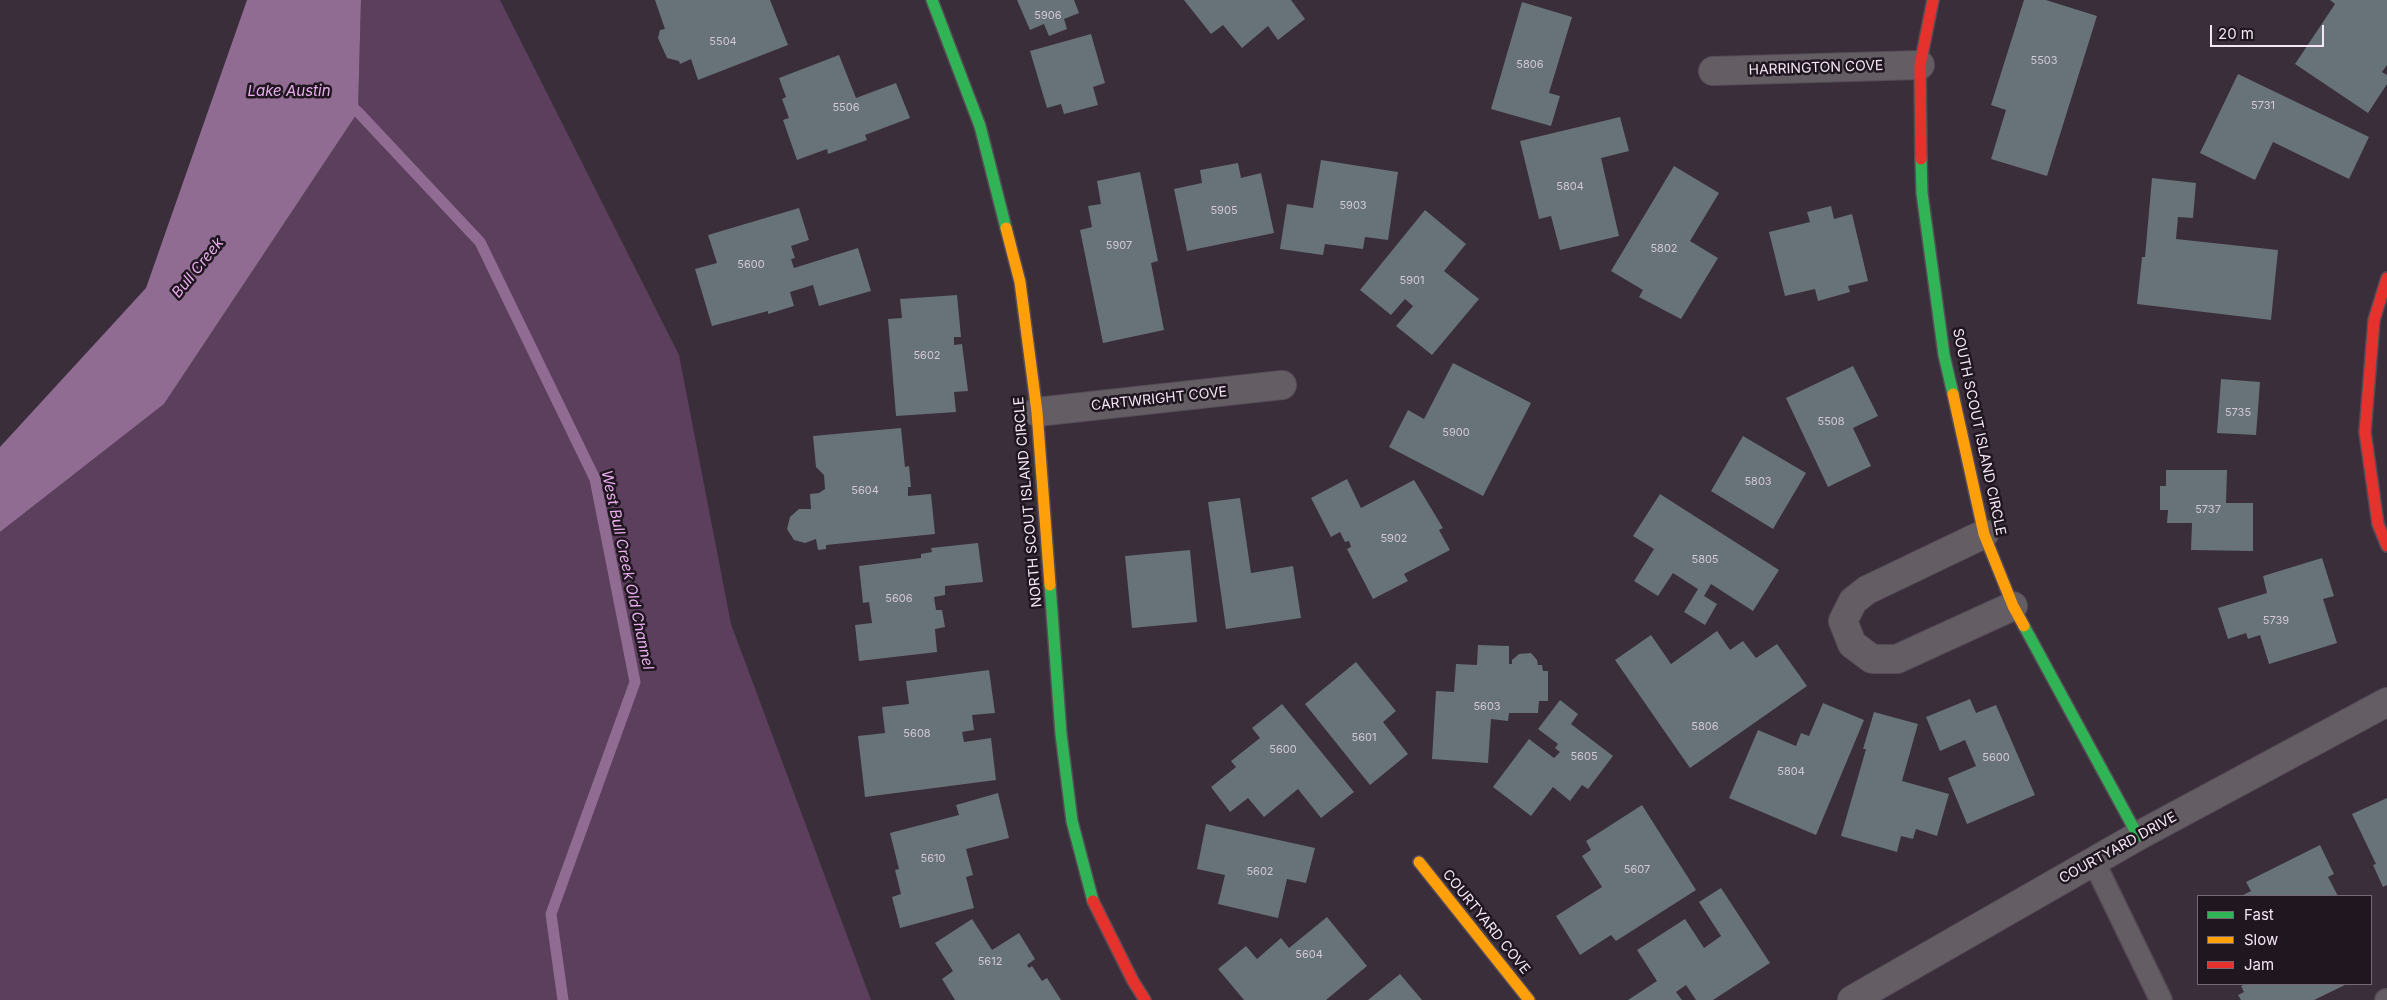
<!DOCTYPE html>
<style>
body{margin:0}
#map{position:relative;width:2387px;height:1000px;overflow:hidden;background:#392e3a;font-family:Inter,sans-serif}
canvas{display:block}
.legend{position:absolute;left:2197px;top:895px;width:175px;height:90px;box-sizing:border-box;background:#1f1620;border:1px solid #746975;margin:0;padding:6px 9px;list-style:none;font-size:15px;color:#f4e6f4}
.legend li{display:flex;align-items:center;gap:10px;height:25px}
.legend b{width:25px;border:1px solid #746975}
.scale{position:absolute;left:2210px;top:25px;width:114px;height:22px;box-sizing:border-box;border:2px solid #f4e6f4;border-top:0;padding-left:6px;font-size:15px;line-height:18px;white-space:nowrap;color:#f4e6f4;-webkit-text-stroke:4px #1f1620;paint-order:stroke}
</style>
<div id="map">
<canvas width="2387" height="1000"></canvas>
<ul class="legend">
<li><b style="height:6px;background:#30b455"></b>Fast</li>
<li><b style="height:6px;background:#ff9f0a"></b>Slow</li>
<li><b style="height:6px;background:#e5322d"></b>Jam</li>
</ul>
<div class="scale">20 m</div>
</div>
<script>
const ctx = document.querySelector('canvas').getContext('2d');
ctx.lineJoin = 'round';
function paint(path, color) { ctx.fillStyle = color; ctx.fill(path, 'evenodd'); }
const poly = rows => new Path2D(rows.map(r => 'M' + r).join(''));
function trace(path, color, width, dash) { ctx.strokeStyle = color; ctx.lineWidth = width; ctx.lineCap = dash ? 'butt' : 'round'; ctx.setLineDash(dash || []); ctx.stroke(path); }
function write(font, color, halo, rows, align = 'center') {
  ctx.font = font + ' Inter,sans-serif'; ctx.lineWidth = 5; ctx.setLineDash([]); ctx.textBaseline = 'middle'; ctx.strokeStyle = halo; ctx.fillStyle = color; for (const [text, x, y, turn = 0] of rows) {
    ctx.save(); ctx.translate(x, y); ctx.rotate((+turn || 0) * Math.PI / 180); ctx.textAlign = isNaN(turn) ? turn : align; if (halo) ctx.strokeText(text, 0, 0); ctx.fillText(text, 0, 0); ctx.restore();
  }
}
paint(poly([
 [361,0,500,0,679,355,731,624,871,1000,0,1000,0,532,164,404,358,112]
]), '#5c3f5d');
paint(poly([
 [247,0,361,0,358,112,164,404,0,532,0,447,146,288]
]), '#906b92');
trace(poly([
 [348,103,358,112,480,242,595,479,635,682,551,914,563,1000]
]), '#906b92', 11);
paint(poly([
 [655,0,770,0,788,45,698,80,691,59,680,64,679,61,667,58,658,38,660,30,665,29],
 [1017,0,1074,0,1079,13,1064,19,1067,29,1049,36,1044,24,1030,30],
 [1184,0,1291,0,1305,19,1278,40,1268,26,1242,48,1223,25,1211,34],
 [2024,0,2046,0,2097,16,2047,176,1991,159,2006,110,1991,105],
 [2330,0,2387,0,2387,65,2382,72,2387,75,2387,84,2368,113,2295,64,2335,4],
 [1522,2,1572,17,1549,93,1560,96,1551,126,1491,109],
 [1091,34,1105,83,1093,87,1098,105,1064,114,1061,104,1047,108,1030,51],
 [839,55,856,98,896,83,910,118,865,135,867,140,828,154,827,149,797,160,783,120,789,118,782,99,786,97,779,78],
 [2238,74,2369,137,2349,179,2273,142,2255,180,2200,153],
 [1620,117,1629,151,1601,158,1619,236,1560,250,1551,216,1539,219,1520,141],
 [1321,160,1398,172,1388,240,1365,237,1363,249,1325,244,1323,255,1280,249,1287,204,1313,208],
 [1238,163,1241,178,1261,173,1274,233,1187,251,1174,189,1202,183,1200,170],
 [1674,166,1719,193,1690,241,1718,258,1681,319,1639,297,1643,290,1611,271],
 [1140,172,1158,261,1151,263,1164,330,1103,343,1080,230,1092,227,1088,206,1101,204,1097,181],
 [2152,178,2196,183,2193,218,2178,217,2176,239,2278,250,2271,320,2137,304,2142,257,2145,257],
 [1831,206,1834,219,1852,214,1868,281,1848,286,1850,292,1818,301,1815,289,1785,296,1769,232,1810,222,1807,212],
 [799,208,809,240,791,246,795,258,791,259,794,268,858,248,871,291,819,306,813,285,790,292,794,306,768,314,768,311,712,326,695,269,717,263,708,235],
 [1425,210,1466,244,1444,271,1479,299,1432,355,1396,326,1413,306,1405,299,1391,315,1360,290],
 [957,295,961,337,954,337,954,345,962,344,968,391,954,392,956,412,896,416,888,319,902,318,900,299],
 [1453,363,1531,403,1483,496,1389,447,1408,410,1424,419],
 [1853,366,1878,416,1853,428,1871,466,1828,487,1786,398],
 [2221,379,2260,382,2256,435,2217,433],
 [901,428,905,467,909,466,911,487,908,487,908,496,931,494,935,534,826,545,826,549,818,550,816,539,805,543,794,540,787,529,790,517,799,509,811,509,810,494,819,493,825,489,824,475,816,467,813,436],
 [1743,436,1806,473,1773,529,1711,491],
 [2166,470,2227,470,2226,503,2253,503,2253,551,2191,550,2192,523,2167,523,2168,510,2160,510,2160,486,2166,486],
 [1347,479,1361,508,1414,480,1443,528,1439,530,1450,550,1404,574,1408,581,1373,599,1347,549,1351,547,1349,541,1345,542,1340,532,1331,537,1311,498],
 [1660,494,1779,570,1753,611,1711,584,1704,596,1717,604,1705,625,1684,612,1698,589,1673,573,1658,596,1634,581,1654,549,1633,536],
 [1240,498,1251,573,1293,566,1301,618,1226,629,1208,502],
 [978,543,983,582,945,586,945,595,934,597,936,610,942,610,945,627,935,629,937,652,859,661,855,625,872,623,869,602,863,603,859,566,921,558,921,554,932,552,931,548],
 [1190,550,1197,622,1132,628,1125,556],
 [2322,558,2334,596,2323,599,2337,643,2269,664,2260,635,2248,639,2246,633,2228,639,2218,608,2267,593,2263,576],
 [1717,631,1730,650,1743,641,1756,658,1777,644,1807,686,1690,768,1615,660,1651,635,1671,664],
 [1478,645,1509,646,1509,664,1512,664,1512,660,1519,654,1531,653,1537,660,1538,665,1542,665,1543,671,1548,671,1548,701,1539,701,1538,713,1509,713,1508,721,1491,719,1488,763,1432,759,1436,691,1454,692,1456,664,1477,665],
 [1356,662,1396,711,1383,722,1408,754,1370,785,1305,704],
 [989,670,995,713,972,715,974,730,962,732,964,742,991,738,996,780,865,797,858,736,885,733,882,707,909,704,906,681],
 [1970,699,1976,713,1996,705,2035,795,1967,824,1948,778,1976,766,1965,740,1940,751,1926,717],
 [1560,700,1578,714,1571,724,1613,756,1588,789,1582,785,1570,801,1553,787,1531,816,1493,787,1529,739,1554,758,1560,752,1555,748,1558,744,1538,729],
 [1823,703,1864,720,1816,835,1729,798,1758,730,1796,746,1801,733,1809,736],
 [1282,704,1354,792,1321,818,1298,789,1264,817,1248,798,1230,812,1211,787,1236,767,1231,761,1260,738,1252,728],
 [1874,712,1918,724,1902,781,1949,794,1937,836,1916,829,1913,839,1901,836,1897,852,1841,836,1866,749,1863,749],
 [998,793,1009,838,966,849,973,875,966,877,974,908,900,928,892,897,901,894,895,870,899,869,890,833,959,815,956,805],
 [2387,798,2387,885,2383,887,2373,865,2376,864,2352,814],
 [1642,805,1696,890,1616,941,1611,935,1580,955,1556,916,1602,887,1582,856,1591,850,1586,841],
 [1206,824,1315,848,1306,883,1287,879,1278,918,1218,904,1225,875,1197,869],
 [2320,845,2334,874,2328,877,2338,896,2241,896,2251,891,2246,882],
 [1721,888,1770,963,1713,1000,1696,1000,1686,985,1676,992,1682,1000,1628,1000,1657,981,1637,950,1685,919,1704,948,1721,936,1699,902],
 [1327,917,1367,966,1326,1000,1244,1000,1218,969,1246,946,1257,959,1281,938,1289,948],
 [972,919,992,950,1019,933,1035,959,1027,965,1029,968,1032,966,1042,981,1047,978,1061,1000,955,1000,942,979,953,971,935,943],
 [1400,974,1422,1000,1368,1000],
 [2246,984,2347,984,2314,1000,2241,1000,2238,995,2244,992,2241,986]
]), '#687279');
const lane = poly([
 [2094,862,2161,1000],
 [2386,1000,2387,1000]
]);
const street = poly([
 [1713,71,1920,65],
 [1037,412,1282,385],
 [1984,534,1867,590,1853,601,1843,621,1852,644,1872,659,1897,659,2013,606],
 [1852,1000,2138,836,2387,702]
]);
const fast = poly([
 [932,0,980,126,1006,228],
 [1921,159,1922,193,1944,355,1953,394],
 [1050,585,1061,734,1072,821,1093,901],
 [2024,626,2138,836]
]);
const slow = poly([
 [1006,228,1020,282,1037,412,1050,585],
 [1953,394,1984,534,2013,606,2024,626],
 [1419,862,1529,1000]
]);
const jam = poly([
 [1921,159,1920,65,1933,0],
 [2387,278,2374,320,2365,432,2378,524,2387,546],
 [1093,901,1133,981,1145,1000]
]);
trace(lane, '#564c57', 24);
trace(street, '#564c57', 30);
trace(fast, '#564c57', 14);
trace(slow, '#564c57', 14);
trace(jam, '#564c57', 14);
trace(lane, '#645e64', 21);
trace(street, '#645e64', 28);
trace(fast, '#30b455', 11);
trace(slow, '#ff9f0a', 11);
trace(jam, '#e5322d', 11);
write('11px', '#d1c9d5', null, [
 ["5906",1048,16],
 ["5504",723,42],
 ["5503",2044,61],
 ["5806",1530,65],
 ["5731",2263,106],
 ["5506",846,108],
 ["5804",1570,187],
 ["5903",1353,206],
 ["5905",1224,211],
 ["5907",1119,246],
 ["5802",1664,249],
 ["5600",751,265],
 ["5901",1412,281],
 ["5602",927,356],
 ["5735",2238,413],
 ["5508",1831,422],
 ["5900",1456,433],
 ["5803",1758,482],
 ["5604",865,491],
 ["5737",2208,510],
 ["5902",1394,539],
 ["5805",1705,560],
 ["5606",899,599],
 ["5739",2276,621],
 ["5603",1487,707],
 ["5806",1705,727],
 ["5608",917,734],
 ["5601",1364,738],
 ["5600",1283,750],
 ["5605",1584,757],
 ["5600",1996,758],
 ["5804",1791,772],
 ["5610",933,859],
 ["5607",1637,870],
 ["5602",1260,872],
 ["5604",1309,955],
 ["5612",990,962]
]);
write('14px', '#f4e6f4', '#1f1620', [
 ["HARRINGTON COVE",1816,68,-2],
 ["CARTWRIGHT COVE",1159,399,-6],
 ["SOUTH SCOUT ISLAND CIRCLE",1979,432,78],
 ["NORTH SCOUT ISLAND CIRCLE",1028,502,-95],
 ["COURTYARD DRIVE",2118,848,-29],
 ["COURTYARD COVE",1486,922,51]
]);
write('italic 15px', '#eaaeee', '#1f1620', [
 ["Lake Austin",289,91],
 ["Bull Creek",198,268,-51],
 ["West Bull Creek Old Channel",627,570,78]
]);
</script>
